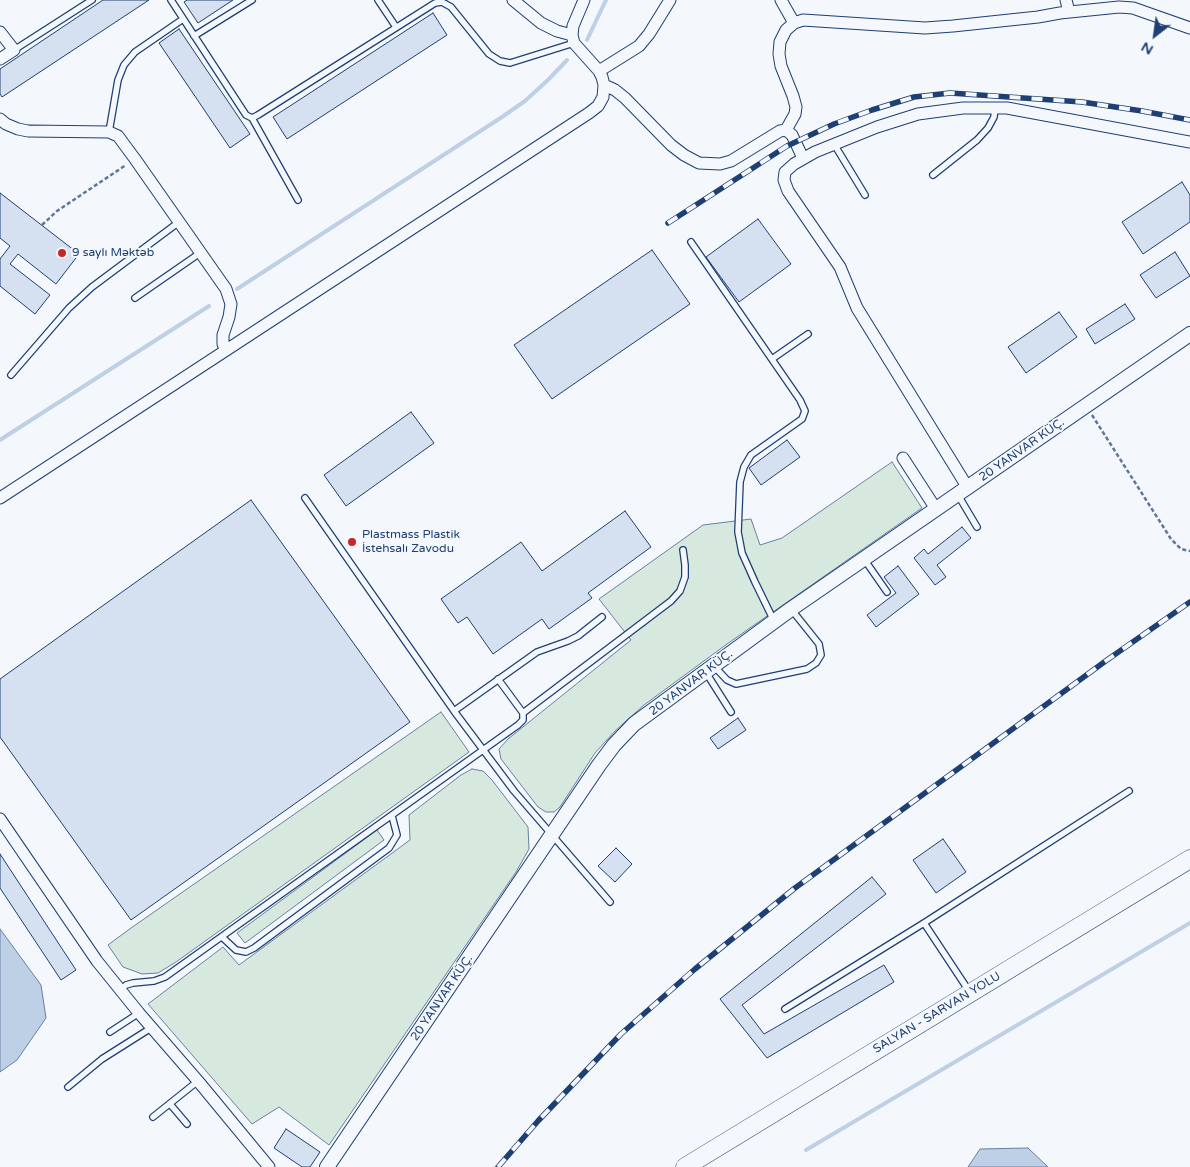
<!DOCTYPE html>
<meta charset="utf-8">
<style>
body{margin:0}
#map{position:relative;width:1190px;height:1167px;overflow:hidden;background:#f4f7fb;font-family:"Varela Round",sans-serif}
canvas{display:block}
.north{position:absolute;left:1130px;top:10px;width:50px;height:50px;-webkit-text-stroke:4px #f4f7fb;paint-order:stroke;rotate:210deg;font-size:14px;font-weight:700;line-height:20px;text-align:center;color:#1d3f73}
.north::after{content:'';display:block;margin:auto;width:18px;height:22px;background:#1d3f73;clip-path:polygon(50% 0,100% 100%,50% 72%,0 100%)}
</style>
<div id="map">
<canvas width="1190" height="1167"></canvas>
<div class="north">N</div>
</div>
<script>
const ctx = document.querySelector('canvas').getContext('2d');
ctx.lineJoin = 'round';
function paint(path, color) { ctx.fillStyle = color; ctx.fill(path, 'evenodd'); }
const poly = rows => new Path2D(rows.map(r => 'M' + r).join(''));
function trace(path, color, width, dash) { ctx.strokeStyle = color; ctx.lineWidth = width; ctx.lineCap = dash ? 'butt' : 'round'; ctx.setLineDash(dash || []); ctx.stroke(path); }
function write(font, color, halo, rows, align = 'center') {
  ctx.font = font + ' "Varela Round",sans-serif'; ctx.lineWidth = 4; ctx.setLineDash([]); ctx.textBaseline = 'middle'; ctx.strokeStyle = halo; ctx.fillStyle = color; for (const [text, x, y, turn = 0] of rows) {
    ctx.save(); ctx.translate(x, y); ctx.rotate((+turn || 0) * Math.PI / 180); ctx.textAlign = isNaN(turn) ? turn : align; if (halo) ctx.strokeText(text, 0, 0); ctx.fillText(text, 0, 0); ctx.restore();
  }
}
const green = poly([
 [892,462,922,508,727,644,644,705,615,731,595,753,560,807,554,812,546,812,538,807,501,759,499,749,508,739,631,640,599,599,703,525,751,519,760,545,782,538,892,462],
 [441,712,469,752,176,962,158,973,142,974,123,967,108,945,131,928,441,712],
 [472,769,483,771,492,780,528,827,529,849,516,872,329,1145,279,1107,252,1124,148,1004,223,947,239,965,410,840,409,815,461,775,472,769],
 [377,830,384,840,245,943,237,933,377,830]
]);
paint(green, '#d7e8df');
trace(green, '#687fa3', 1);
const water = poly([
 [0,929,41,985,46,1018,17,1060,0,1072,0,929],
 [1028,1148,1048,1167,968,1167,980,1149,1028,1148]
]);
paint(water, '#bed0e5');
trace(water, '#687fa3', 1);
trace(poly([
 [587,40,606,0],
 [237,289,502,117,525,101,548,80,567,60],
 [0,440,209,306],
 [806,1150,1190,923]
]), '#bed0e5', 4);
const building = poly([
 [103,0,149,0,2,97,0,94,0,69,103,0],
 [187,0,233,0,198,23,184,2,187,0],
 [433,13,447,35,287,139,273,117,433,13],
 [179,29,250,134,230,148,159,43,179,29],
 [1182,182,1190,195,1190,222,1143,254,1122,222,1182,182],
 [0,193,79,254,56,284,18,254,10,264,50,295,35,314,0,286,0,259,10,246,0,238,0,193],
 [758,219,791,264,739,302,706,257,758,219],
 [652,250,690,304,552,399,514,345,652,250],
 [1175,252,1190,276,1156,298,1140,275,1175,252],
 [1125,304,1135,319,1095,344,1086,329,1125,304],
 [1059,312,1077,337,1026,373,1008,347,1059,312],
 [411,412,434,443,346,506,324,475,411,412],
 [787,440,800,457,761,485,749,468,787,440],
 [251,500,410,722,131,920,0,737,0,679,251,500],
 [625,511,651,547,588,593,592,598,549,629,542,619,493,654,467,617,458,623,441,599,521,542,542,571,625,511],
 [962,527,971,538,937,565,946,577,935,585,914,558,924,549,928,554,962,527],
 [898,566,919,594,876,627,867,615,896,593,884,577,898,566],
 [738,718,746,730,718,749,710,738,738,718],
 [943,839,966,872,936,893,913,860,943,839],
 [616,848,632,864,615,882,598,866,616,848],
 [0,854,76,970,61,980,0,888,0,854],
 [872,877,886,894,742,1005,764,1034,884,965,894,982,767,1058,720,999,872,877],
 [286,1129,320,1152,310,1167,302,1167,274,1148,286,1129]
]);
paint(building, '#d5e0f0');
trace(building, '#1d3f73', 1);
const service = poly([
 [171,0,246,115,252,118,258,115,435,3,442,2,451,7,489,54,500,61,510,63,574,43],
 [378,0,396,27],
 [194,36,252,0],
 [14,50,92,0],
 [252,118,298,200],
 [109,132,118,80,124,65,135,52,183,19],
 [834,144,865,195],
 [933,175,977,140,988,128,994,117,995,108],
 [691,242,800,400,805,411,802,419,751,455,744,467,740,482,738,532,742,553,755,582,774,621],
 [135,298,200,253],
 [772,359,808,334],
 [11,375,69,308,92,287,179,222],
 [958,495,977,527],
 [305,498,454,711],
 [864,559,887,592],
 [602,617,578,636,568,641,537,652,454,711,514,791,610,902],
 [713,665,727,680,736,684,807,669,816,663,821,655,819,644,791,609],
 [705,671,731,712],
 [523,713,671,601,680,591,685,577,685,565,683,550],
 [924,923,969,991],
 [222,937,236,950,246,952,254,948,389,848,397,835,392,816],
 [120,990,126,985,133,983,154,981,165,977,518,725,523,720,523,713,498,679],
 [785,1009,924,923,1129,791],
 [110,1032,139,1013],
 [68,1087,102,1059,151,1028],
 [170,1104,187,1124],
 [153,1117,198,1081]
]);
const minor = poly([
 [513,0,541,23,557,31,572,35],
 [781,0,794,23],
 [1066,0,1069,12],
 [0,32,14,50,0,59],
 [599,71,639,46,649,34,670,0],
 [604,85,615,90,625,98,671,145,684,155,699,163,720,164,731,161,780,131,786,130,792,135,803,158],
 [0,119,6,124,18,129,28,131,109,132,118,136,135,159,226,289,231,304,229,317,223,335,223,344,226,350],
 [786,130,795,114,796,107,793,96,781,66,779,54,780,42,786,30,794,23,803,20,925,28,953,26,1038,17,1060,13,1119,7,1133,8,1190,28],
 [903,458,936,509],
 [968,488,857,308,840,267,788,191,784,180,785,172,794,164,815,152,877,127,918,114,963,108,1007,108,1190,142],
 [0,498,589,113,598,106,603,97,604,85,602,77,599,71,574,43,572,35,573,26,584,0],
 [0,819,97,961,139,1013,198,1081,269,1167]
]);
const tertiary = poly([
 [327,1167,599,765,614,745,634,724,791,609,1190,334]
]);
const primary = poly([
 [685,1167,1190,859]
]);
trace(service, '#1d3f73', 8);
trace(minor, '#1d3f73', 13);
trace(tertiary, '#1d3f73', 16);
trace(primary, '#1d3f73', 19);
trace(poly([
 [42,225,57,211,126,165],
 [1092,415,1171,539,1181,549,1190,551]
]), '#5e769c', 2.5, [4, 2.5]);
trace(service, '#f4f7fb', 5.5);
trace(minor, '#f4f7fb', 11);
trace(tertiary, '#f4f7fb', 14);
trace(primary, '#f4f7fb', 18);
const rail = poly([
 [668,223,787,146,834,124,872,110,914,97,950,93,1082,102,1142,111,1190,120],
 [498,1167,538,1121,621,1034,695,969,795,888,1107,660,1190,602]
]);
trace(rail, '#1d3f73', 5.5);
trace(rail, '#f4f7fb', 4, [11]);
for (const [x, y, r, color] of [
 [62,253,5,"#c62828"],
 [352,542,5,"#c62828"]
]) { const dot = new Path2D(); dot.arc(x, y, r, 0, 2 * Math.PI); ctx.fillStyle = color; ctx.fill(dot); trace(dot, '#f4f7fb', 2); }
write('12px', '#1d3f73', '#f4f7fb', [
 ["9 saylı Məktəb",72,253],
 ["Plastmass Plastik",362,535],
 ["İstehsalı Zavodu",362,549]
], 'left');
write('12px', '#1d3f73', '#f4f7fb', [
 ["20 YANVAR KÜÇ.",1022,450,-35],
 ["20 YANVAR KÜÇ.",691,683,-37],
 ["20 YANVAR KÜÇ.",442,998,-56],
 ["SALYAN - SARVAN YOLU",937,1013,-31]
]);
</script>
